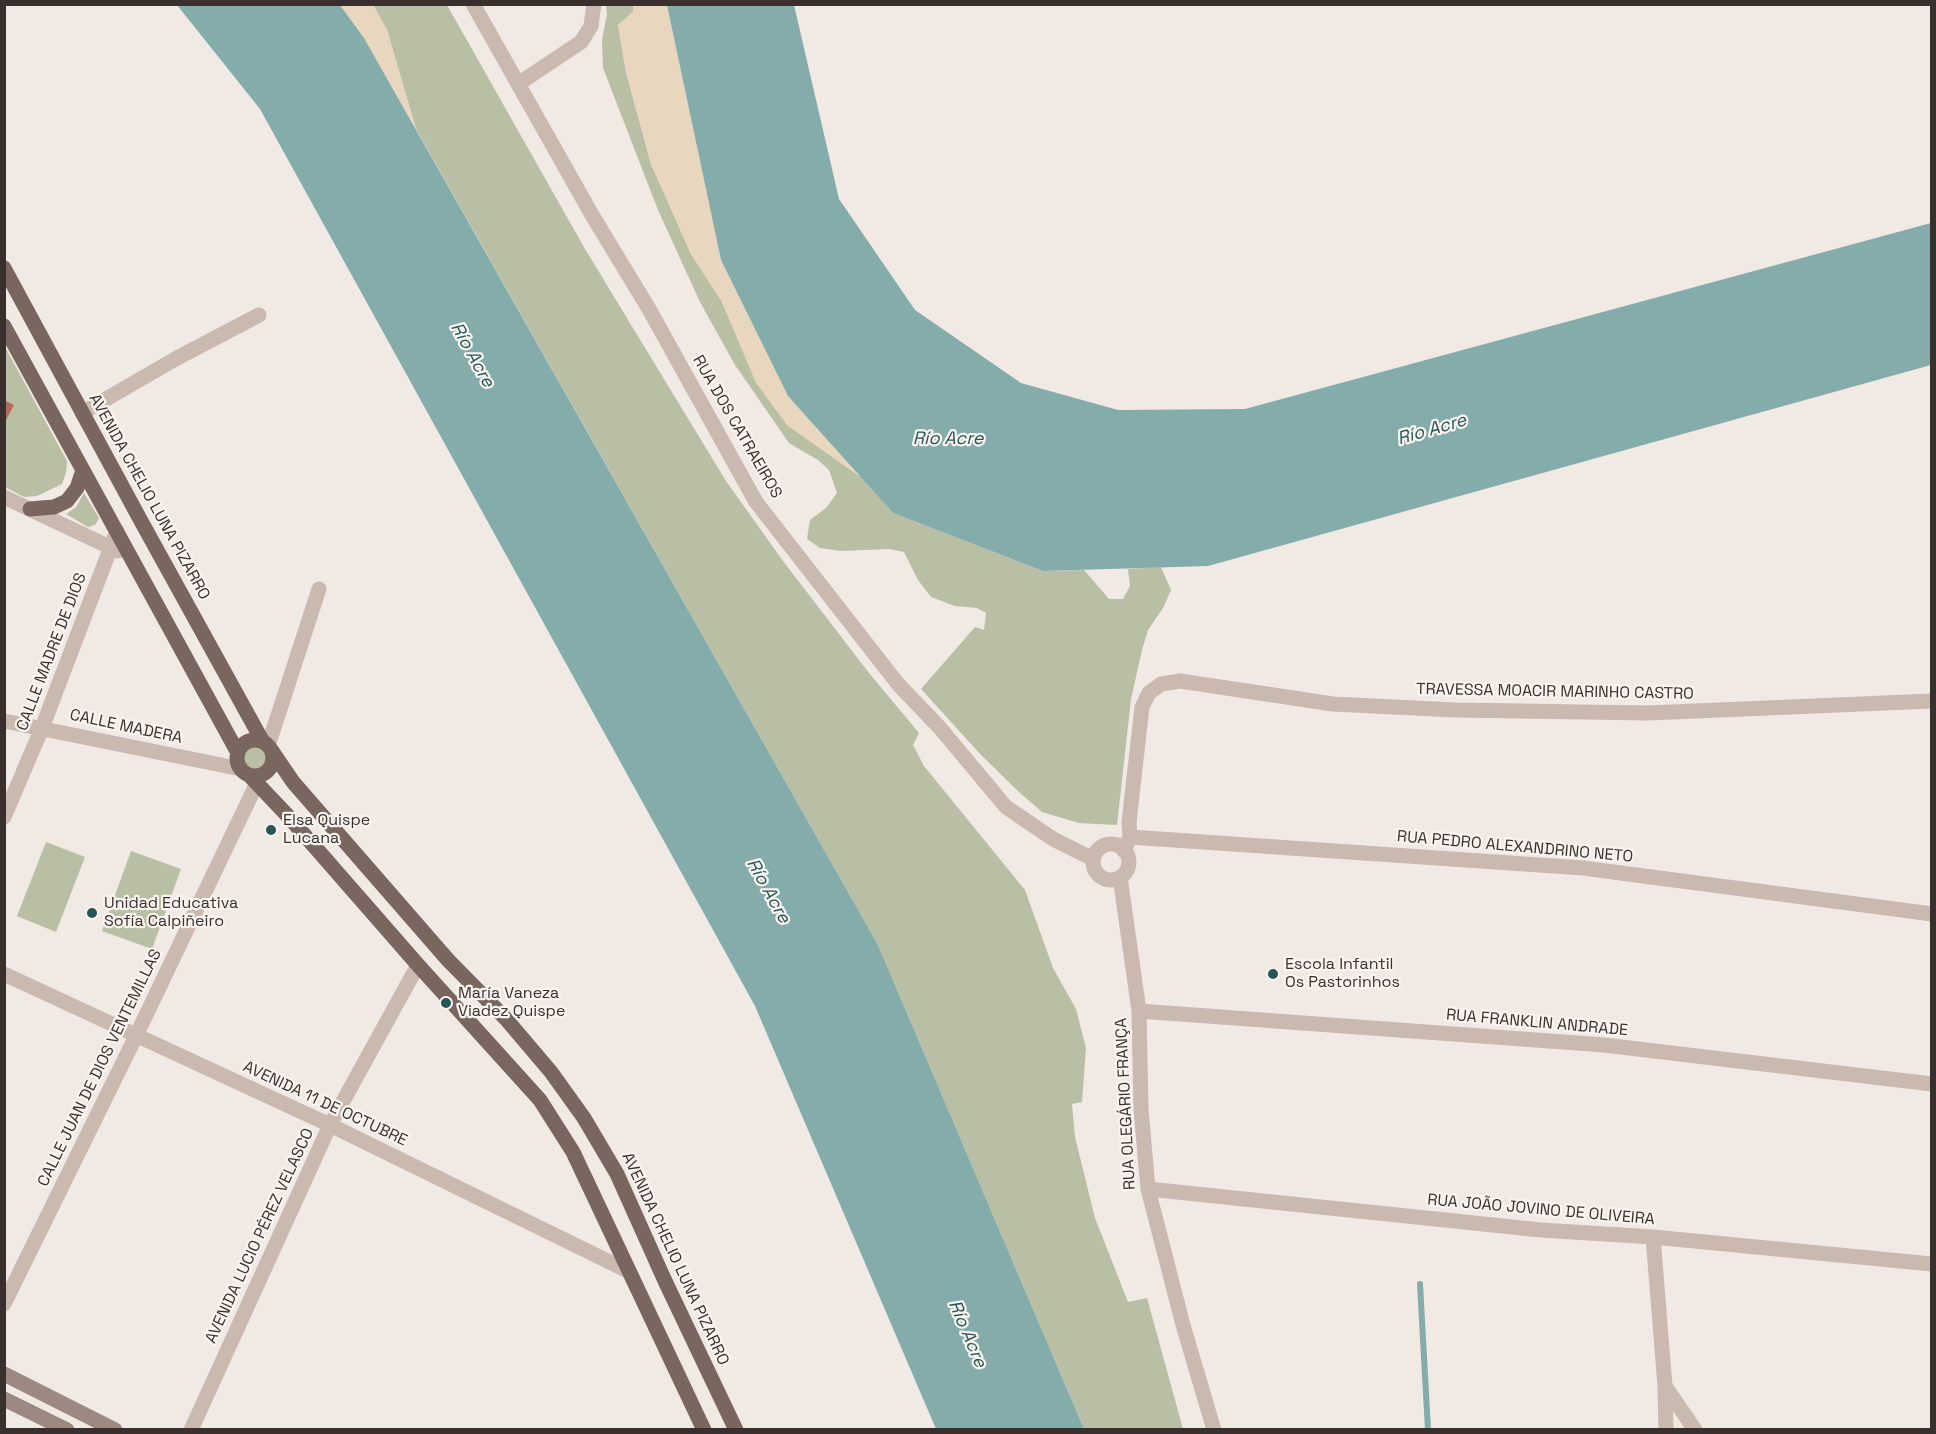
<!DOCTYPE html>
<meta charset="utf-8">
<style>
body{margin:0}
#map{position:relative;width:1936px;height:1434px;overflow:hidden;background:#f1e9e3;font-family:"Space Grotesk",sans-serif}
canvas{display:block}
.frame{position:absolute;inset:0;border:6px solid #392f2c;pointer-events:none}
</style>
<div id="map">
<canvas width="1936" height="1434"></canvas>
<div class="frame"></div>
</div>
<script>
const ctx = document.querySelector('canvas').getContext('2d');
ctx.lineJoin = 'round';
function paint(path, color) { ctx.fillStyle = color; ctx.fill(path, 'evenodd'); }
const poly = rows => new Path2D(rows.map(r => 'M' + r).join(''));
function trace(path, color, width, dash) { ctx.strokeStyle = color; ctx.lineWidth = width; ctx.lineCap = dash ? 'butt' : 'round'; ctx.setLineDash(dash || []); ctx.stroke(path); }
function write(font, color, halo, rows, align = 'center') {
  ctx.font = font + ' "Space Grotesk",sans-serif'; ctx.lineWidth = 4.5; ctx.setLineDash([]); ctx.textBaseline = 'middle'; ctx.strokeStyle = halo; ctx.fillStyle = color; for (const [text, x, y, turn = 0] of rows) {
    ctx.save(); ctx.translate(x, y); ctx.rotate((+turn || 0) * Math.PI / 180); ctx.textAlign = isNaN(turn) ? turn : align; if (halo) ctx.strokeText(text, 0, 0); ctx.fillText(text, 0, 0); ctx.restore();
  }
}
paint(poly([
 [373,5,447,5,585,249,726,481,783,561,869,673,919,733,913,745,924,766,1025,890,1053,968,1076,1009,1086,1048,1082,1102,1072,1104,1075,1137,1095,1218,1128,1302,1147,1298,1183,1429,1084,1429,878,945,416,129,387,30],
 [606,5,633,5,633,12,618,25,626,72,651,164,691,254,721,300,739,339,787,425,861,477,893,513,1043,571,1084,570,1109,599,1123,599,1130,586,1128,569,1161,567,1171,590,1163,608,1148,630,1142,650,1131,699,1117,825,1079,823,1042,812,1020,793,981,755,921,689,975,627,984,630,986,613,977,608,955,606,931,597,918,580,904,552,889,549,841,551,820,548,807,539,810,520,826,508,837,493,829,470,818,460,789,443,735,365,700,302,658,210,603,68,602,40,607,14],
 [4,345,67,461,66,473,62,484,37,496,24,497,5,487],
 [84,493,99,518,95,525,88,527,66,514,76,507],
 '244 758a11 11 0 1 1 22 0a11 11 0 1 1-22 0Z',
 [46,842,85,857,56,932,17,916],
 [131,851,181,869,152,949,102,931]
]), '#b8bfa4');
paint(poly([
 [340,5,373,5,387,30,416,129,364,38],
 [633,5,667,5,721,260,788,396,861,477,787,425,756,383,721,300,691,254,651,164,626,72,618,25,633,12]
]), '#e8d7be');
paint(poly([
 [177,5,340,5,364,38,878,945,1084,1429,936,1429,755,1006,260,109],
 [667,5,794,5,839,199,915,310,1021,383,1118,410,1245,409,1931,223,1931,365,1208,566,1043,571,893,513,788,396,721,260]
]), '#84acab');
trace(poly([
 [1420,1284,1428,1430]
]), '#84acab', 6);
paint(poly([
 [4,400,14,405,4,424]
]), '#b96959');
trace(poly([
 [473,4,592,215,649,309,756,502,898,684,940,728,1006,807,1053,839,1093,859],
 [518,84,581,42,591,26,594,4],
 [82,413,177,358,259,315],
 [4,497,118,551],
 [4,721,241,769],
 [268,746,319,589],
 [4,817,42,728,117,531],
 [1130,837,1583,868,1932,914],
 '1093 862a18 18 0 1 1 36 0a18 18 0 1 1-36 0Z',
 [1124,851,1130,837,1129,822,1142,707,1149,693,1161,684,1180,681,1333,704,1455,710,1648,713,1932,701],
 [1120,877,1139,1011,1141,1109,1148,1189,1183,1325,1214,1430],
 [4,974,330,1125,628,1271],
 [1139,1011,1604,1045,1932,1084],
 [1148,1189,1541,1230,1653,1237,1932,1264],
 [1653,1237,1665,1386,1666,1430],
 [4,1304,136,1036,257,783],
 [1665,1386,1695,1430],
 [191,1430,330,1125,418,965]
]), '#c9b9af', 15);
trace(poly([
 [4,1374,115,1430],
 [4,1399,67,1430]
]), '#9c8981', 15);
trace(poly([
 [4,268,141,521,263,742],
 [4,326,238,753],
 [30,509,54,507,67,501,77,488,83,470],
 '237 758a18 18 0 1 1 36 0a18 18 0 1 1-36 0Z',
 [272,751,293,782,448,960,506,1019,551,1072,584,1118,617,1174,665,1281,736,1430],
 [250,776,287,815,418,965,540,1100,573,1152,704,1430]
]), '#79665f', 15);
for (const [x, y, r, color] of [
 [271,830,6,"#265656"],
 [92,913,6,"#265656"],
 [1273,974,6,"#265656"],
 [446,1003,6,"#265656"]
]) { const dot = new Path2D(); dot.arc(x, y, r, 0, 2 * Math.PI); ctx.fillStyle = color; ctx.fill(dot); trace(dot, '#f9f4ef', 2); }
write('16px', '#392f2c', '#f9f4ef', [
 ["RUA DOS CATRAEIROS",737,427,60],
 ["AVENIDA CHELIO LUNA PIZARRO",149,497,61],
 ["CALLE MADRE DE DIOS",52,652,-69],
 ["TRAVESSA MOACIR MARINHO CASTRO",1555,692,1],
 ["CALLE MADERA",126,727,12],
 ["RUA PEDRO ALEXANDRINO NETO",1515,847,5],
 ["RUA FRANKLIN ANDRADE",1537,1023,5],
 ["CALLE JUAN DE DIOS VENTEMILLAS",100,1068,-64],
 ["AVENIDA 11 DE OCTUBRE",325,1104,25],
 ["RUA OLEGÁRIO FRANÇA",1126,1104,-93],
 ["RUA JOÃO JOVINO DE OLIVEIRA",1541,1210,5],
 ["AVENIDA LUCIO PÉREZ VELASCO",260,1236,-65],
 ["AVENIDA CHELIO LUNA PIZARRO",675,1259,65]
]);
write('16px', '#392f2c', '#f9f4ef', [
 ["Elsa Quispe",283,821],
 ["Lucana",283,839],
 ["Unidad Educativa",104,904],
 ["Sofía Calpiñeiro",104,922],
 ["Escola Infantil",1285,965],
 ["Os Pastorinhos",1285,983],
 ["María Vaneza",458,994],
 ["Viadez Quispe",458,1012]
], 'left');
write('italic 18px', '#265656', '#f9f4ef', [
 ["Río Acre",472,355,61],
 ["Río Acre",1432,430,-16],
 ["Río Acre",948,439],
 ["Río Acre",768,891,61],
 ["Río Acre",967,1334,67]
]);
</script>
